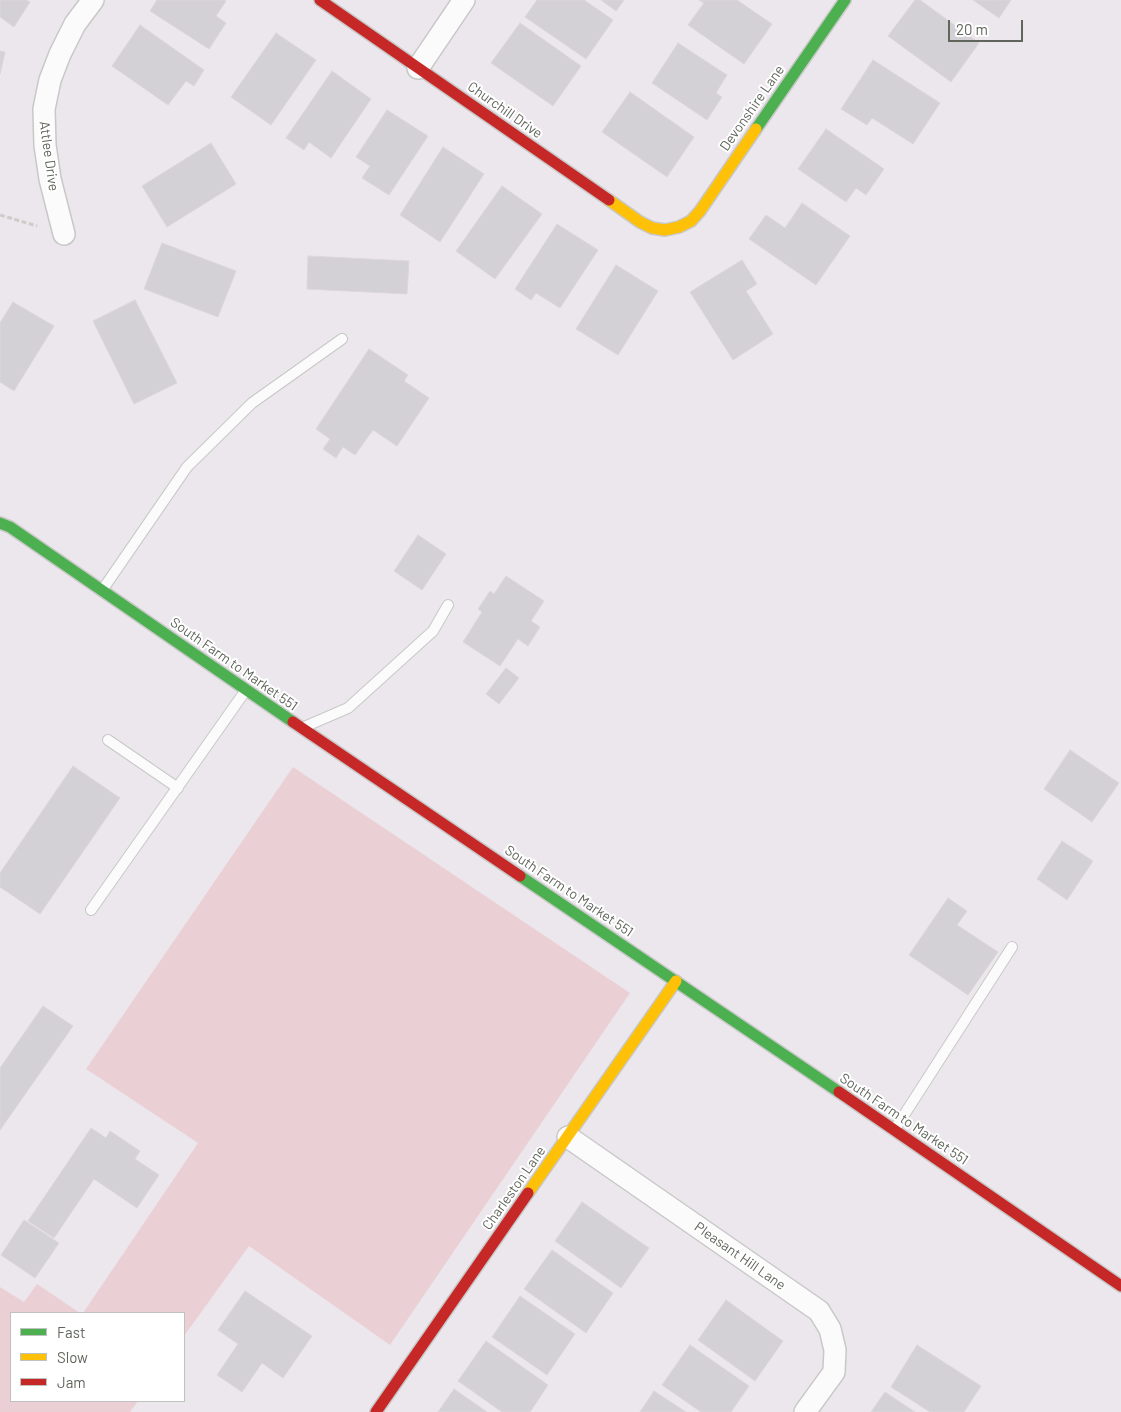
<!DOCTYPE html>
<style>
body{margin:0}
#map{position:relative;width:1121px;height:1412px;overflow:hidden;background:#ece7ed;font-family:Barlow,sans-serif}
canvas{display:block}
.legend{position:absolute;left:10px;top:1312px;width:175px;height:90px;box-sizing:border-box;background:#fff;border:1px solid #bfc2be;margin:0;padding:6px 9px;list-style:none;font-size:15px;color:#60665c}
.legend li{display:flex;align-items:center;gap:10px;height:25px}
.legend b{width:25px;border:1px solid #bfc2be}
.scale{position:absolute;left:948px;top:20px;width:75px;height:22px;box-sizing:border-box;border:2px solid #60665c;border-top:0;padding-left:6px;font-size:15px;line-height:18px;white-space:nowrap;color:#60665c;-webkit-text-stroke:4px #fff;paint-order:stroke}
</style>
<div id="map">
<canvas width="1121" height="1412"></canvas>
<ul class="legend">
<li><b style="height:6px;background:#4caf50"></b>Fast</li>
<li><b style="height:6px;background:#ffc107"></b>Slow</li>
<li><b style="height:6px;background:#c62828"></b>Jam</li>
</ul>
<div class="scale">20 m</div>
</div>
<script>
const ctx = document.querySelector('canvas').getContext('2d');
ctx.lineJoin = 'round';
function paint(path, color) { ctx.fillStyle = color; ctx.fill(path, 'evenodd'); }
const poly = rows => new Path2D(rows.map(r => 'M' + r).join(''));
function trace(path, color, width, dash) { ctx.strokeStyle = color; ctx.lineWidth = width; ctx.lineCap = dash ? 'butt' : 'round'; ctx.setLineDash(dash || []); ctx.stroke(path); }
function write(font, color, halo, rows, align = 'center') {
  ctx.font = font + ' Barlow,sans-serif'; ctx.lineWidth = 4; ctx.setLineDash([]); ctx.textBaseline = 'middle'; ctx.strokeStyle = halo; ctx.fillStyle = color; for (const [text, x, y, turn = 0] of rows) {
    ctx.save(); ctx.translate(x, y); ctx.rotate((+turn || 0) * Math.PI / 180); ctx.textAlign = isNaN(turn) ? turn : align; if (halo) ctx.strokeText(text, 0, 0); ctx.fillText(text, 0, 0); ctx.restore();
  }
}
paint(poly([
 [293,767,630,993,390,1345,249,1246,184,1336,184,1313,83,1313,198,1143,86,1069],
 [37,1284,80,1313,11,1313,11,1401,138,1401,130,1412,0,1412,0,1287,24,1302]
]), '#ead0d4');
const building = poly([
 [0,0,26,0,30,2,14,27,0,17,0,0],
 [157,0,224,0,226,1,216,16,226,23,209,49,150,11,157,0],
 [537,0,584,0,613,20,586,59,525,17,537,0],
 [601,0,624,0,616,11,601,0],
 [699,0,737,0,772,24,744,64,688,25,704,3,699,0],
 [915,0,920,0,979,43,951,82,888,36,915,0],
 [973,0,1011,0,999,18,973,0],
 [520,23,581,66,553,106,491,63,520,23],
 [140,25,204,70,194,86,186,81,168,105,112,66,140,25],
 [276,33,316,60,271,125,231,97,276,33],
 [678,43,727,75,716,93,722,97,707,120,652,83,678,43],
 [0,51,5,52,0,74,0,51],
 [873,60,940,103,913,144,872,118,867,125,841,109,873,60],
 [332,71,371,99,331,158,309,142,304,150,286,138,332,71],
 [630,92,694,137,667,177,602,132,630,92],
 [387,110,428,136,389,195,362,178,370,166,356,157,387,110],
 [826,129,884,169,866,195,856,188,846,202,798,169,826,129],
 [211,143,236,184,167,227,142,186,211,143],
 [443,147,484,174,440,242,400,215,443,147],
 [502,186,542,214,495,279,456,251,502,186],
 [802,203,850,236,816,285,749,239,766,215,785,228,802,203],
 [557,224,598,250,560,308,536,293,531,300,515,289,557,224],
 [162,243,236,271,218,317,144,289,162,243],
 [308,256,409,261,407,294,307,289,308,256],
 [742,260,757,284,746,291,773,334,733,360,690,292,742,260],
 [616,265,658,291,618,355,576,329,616,265],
 [135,300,177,383,134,404,93,321,135,300],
 [13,302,54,326,14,391,0,382,0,323,13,302],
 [369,349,408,375,404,381,429,398,397,446,373,430,355,455,343,447,336,458,323,449,330,439,316,429,369,349],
 [418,535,446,554,422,590,394,571,418,535],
 [506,576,544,601,531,621,540,627,528,646,518,639,500,666,463,642,482,612,478,609,490,591,494,594,506,576],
 [506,668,519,678,499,704,486,694,506,668],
 [1070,750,1119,783,1092,822,1044,789,1070,750],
 [73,766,120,798,40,914,0,887,0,873,73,766],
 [1062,841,1093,861,1067,900,1037,879,1062,841],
 [948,898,967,911,957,925,998,952,968,995,909,955,948,898],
 [43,1006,73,1026,0,1130,0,1068,43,1006],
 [91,1128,106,1138,110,1131,140,1151,135,1159,159,1175,137,1208,94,1179,54,1238,28,1221,91,1128],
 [582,1202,649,1248,621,1288,555,1241,582,1202],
 [24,1220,59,1243,35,1278,1,1255,24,1220],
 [552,1250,613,1293,586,1333,524,1289,552,1250],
 [245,1291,312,1336,283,1378,262,1363,242,1392,217,1375,238,1344,218,1330,245,1291],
 [520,1296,575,1334,547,1375,492,1337,520,1296],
 [726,1300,783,1341,755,1381,698,1340,726,1300],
 [486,1341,548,1385,530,1412,502,1412,458,1381,486,1341],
 [690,1345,749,1386,731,1412,701,1412,662,1385,690,1345],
 [917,1345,981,1386,964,1412,930,1412,891,1387,917,1345],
 [454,1389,487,1412,438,1412,454,1389],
 [654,1391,686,1412,640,1412,654,1391],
 [885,1392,915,1412,871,1412,885,1392]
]);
paint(building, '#d3d1d5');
trace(building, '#dbd6dc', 1);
const lane = poly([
 [103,589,187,467,252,403,342,339],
 [304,727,348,708,433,631,448,605],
 [108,740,178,788],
 [91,910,246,690],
 [895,1129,1012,947]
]);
const street = poly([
 [418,68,464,0],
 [64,234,50,179,45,145,44,109,50,80,60,54,75,24,93,0],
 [568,1137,819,1311,830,1329,835,1350,834,1372,805,1412]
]);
const fast = poly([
 [756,129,845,0],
 [0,523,10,527,293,722],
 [520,876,839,1092]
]);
const slow = poly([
 [609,200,640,222,652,228,665,230,679,227,691,221,700,211,756,129],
 [528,1193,676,981]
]);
const jam = poly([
 [320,0,609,200],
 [293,722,520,876],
 [839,1092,1121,1286],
 [376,1412,528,1193]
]);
trace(lane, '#c8c8c7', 12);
trace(street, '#c8c8c7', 24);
trace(fast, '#c7c8c7', 14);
trace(slow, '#c7c8c7', 14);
trace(jam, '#c7c8c7', 14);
trace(poly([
 [0,215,37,226]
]), '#cfcbc9', 3, [5, 2.5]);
trace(lane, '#fcfbfc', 10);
trace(street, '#fcfbfc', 21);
trace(fast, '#4caf50', 11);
trace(slow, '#ffc107', 11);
trace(jam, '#c62828', 11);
write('14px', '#60665c', '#fff', [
 ["Devonshire Lane",752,108,-55],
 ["Churchill Drive",505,110,35],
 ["Attlee Drive",49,156,82],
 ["South Farm to Market 551",234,664,35],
 ["South Farm to Market 551",569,891,34],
 ["South Farm to Market 551",904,1119,34],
 ["Charleston Lane",514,1188,-55],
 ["Pleasant Hill Lane",740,1256,35]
]);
</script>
